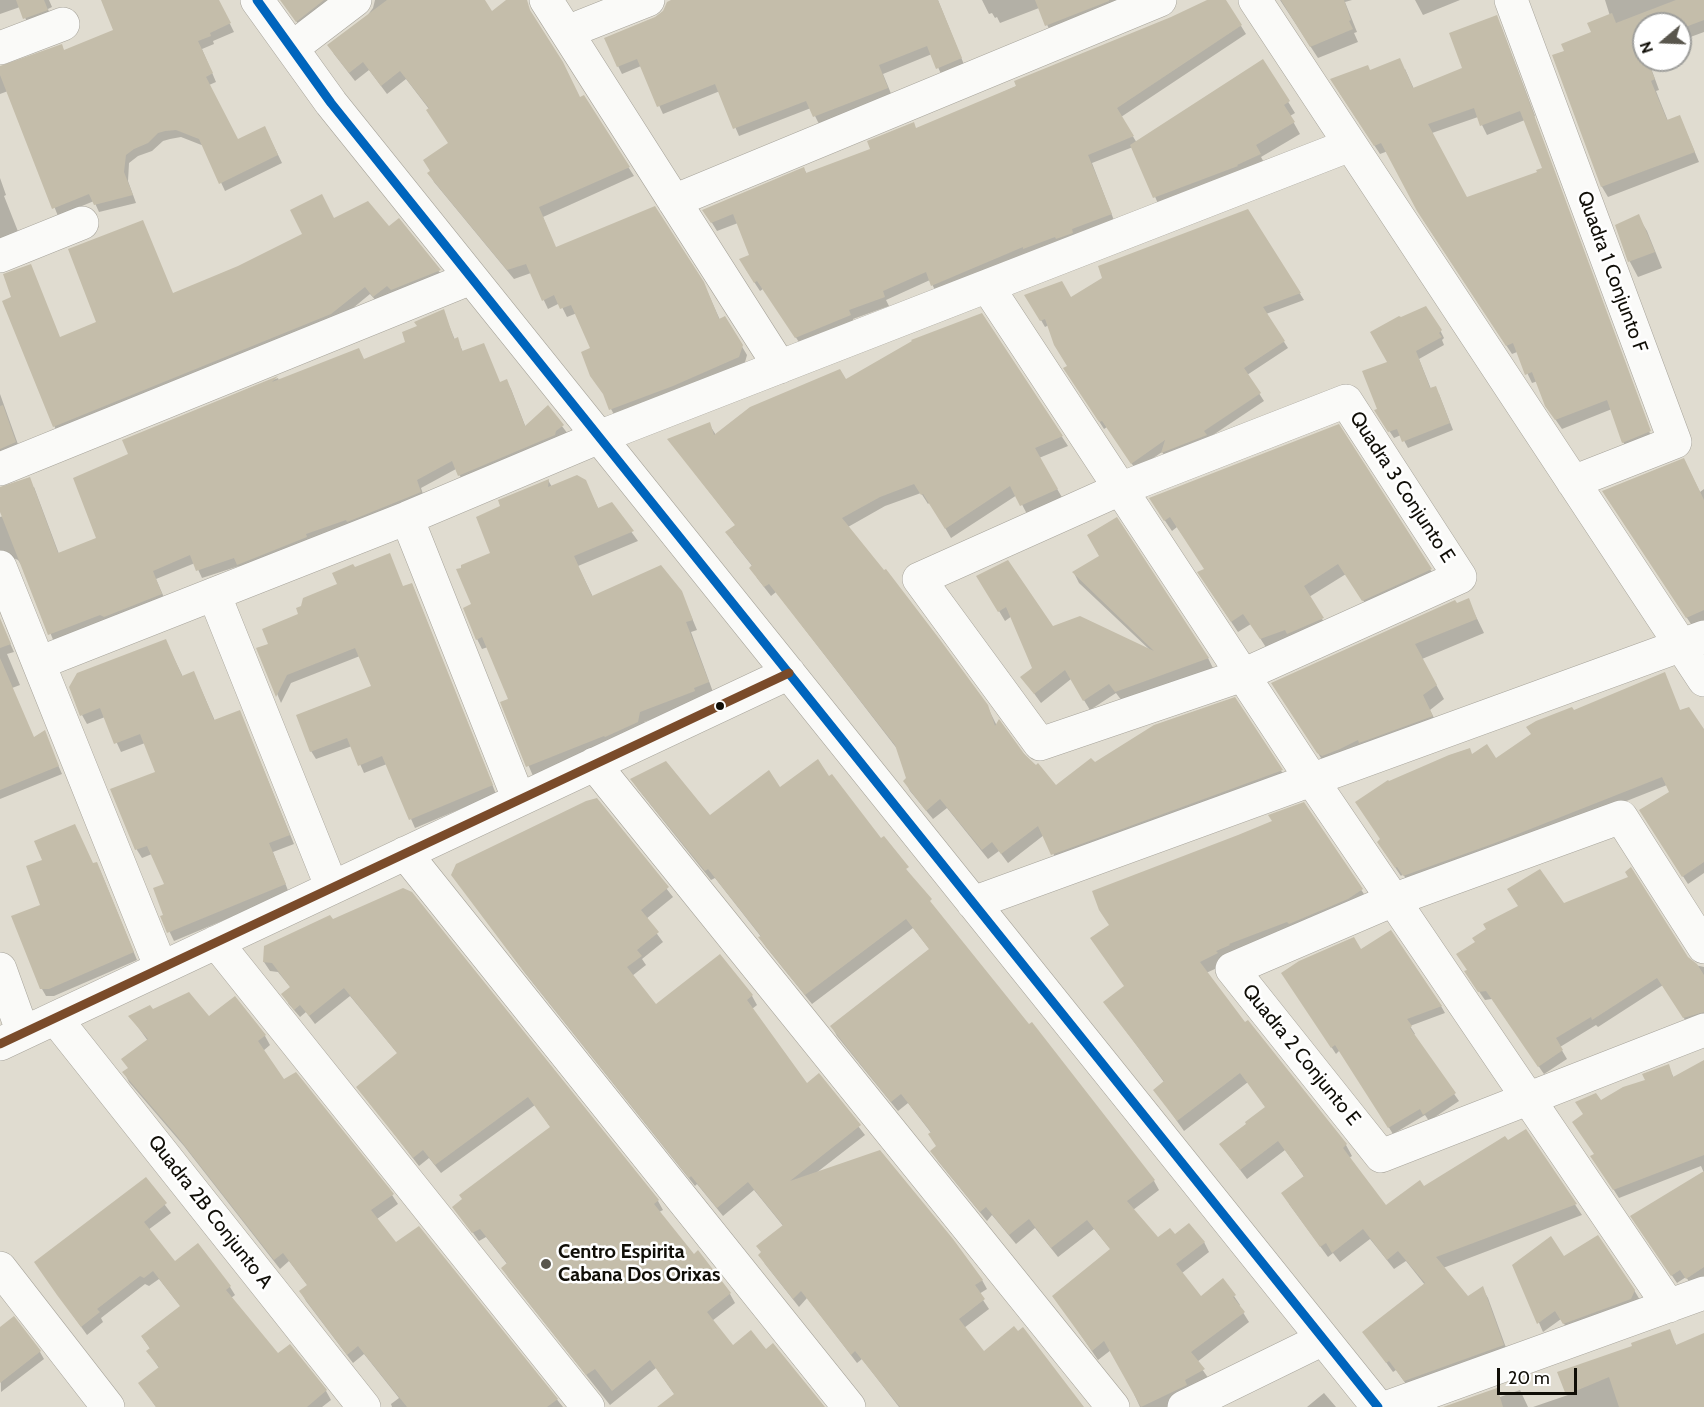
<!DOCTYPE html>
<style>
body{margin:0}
#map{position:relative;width:1704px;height:1407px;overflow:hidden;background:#e0dcd0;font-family:Cabin,sans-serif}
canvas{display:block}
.north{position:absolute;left:1632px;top:12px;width:60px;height:60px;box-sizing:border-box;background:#fff;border:2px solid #9f9f9c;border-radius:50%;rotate:251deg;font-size:16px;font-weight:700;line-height:24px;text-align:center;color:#100e07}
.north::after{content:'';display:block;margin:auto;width:21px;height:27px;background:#59564d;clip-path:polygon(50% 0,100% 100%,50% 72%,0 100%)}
.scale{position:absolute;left:1497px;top:1368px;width:80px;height:27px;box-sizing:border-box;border:3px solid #100e07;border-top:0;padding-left:8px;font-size:18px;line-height:21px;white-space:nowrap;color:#100e07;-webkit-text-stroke:4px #fff;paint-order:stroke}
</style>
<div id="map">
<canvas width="1704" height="1407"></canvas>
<div class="north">N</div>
<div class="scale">20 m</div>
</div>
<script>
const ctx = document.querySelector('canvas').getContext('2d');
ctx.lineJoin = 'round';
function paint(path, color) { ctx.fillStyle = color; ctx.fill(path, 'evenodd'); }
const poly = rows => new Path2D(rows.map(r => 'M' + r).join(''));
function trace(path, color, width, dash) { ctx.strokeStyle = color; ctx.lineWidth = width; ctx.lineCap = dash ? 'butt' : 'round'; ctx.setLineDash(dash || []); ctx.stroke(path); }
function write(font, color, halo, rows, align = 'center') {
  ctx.font = font + ' Cabin,sans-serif'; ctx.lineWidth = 5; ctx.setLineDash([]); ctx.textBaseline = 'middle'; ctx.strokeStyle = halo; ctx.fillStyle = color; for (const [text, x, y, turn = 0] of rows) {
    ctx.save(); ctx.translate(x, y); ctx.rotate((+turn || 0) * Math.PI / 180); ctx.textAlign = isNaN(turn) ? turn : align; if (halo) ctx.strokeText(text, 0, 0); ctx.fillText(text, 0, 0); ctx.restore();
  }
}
paint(poly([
 [0,0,49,0,52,7,48,9,51,18,29,26,20,7,0,14],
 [102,0,218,0,234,32,213,41,214,44,202,49,216,82,209,85,238,141,269,136,282,163,225,191,204,146,181,137,170,139,163,141,152,151,138,156,129,163,128,181,136,203,99,212,94,201,58,216,8,91,0,94,0,68,64,52,115,31],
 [281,0,340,0,302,29],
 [375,0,483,0,492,14,509,0,523,0,580,99,584,97,634,176,543,217,556,249,708,293,720,320,725,318,747,355,744,366,616,418,611,409,592,348,577,313,567,317,560,303,548,309,531,273,514,279,434,182,429,173,449,143,429,109,406,79,387,94,369,70,355,81,334,54,329,45,367,16,373,8],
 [675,0,938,0,965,67,942,76,932,54,883,74,892,96,819,124,811,108,739,136,720,91,663,114,641,66,622,74,618,66,656,18],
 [982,0,1119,0,1051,33,1039,8,1000,23,997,17,995,18,992,13,989,14],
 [1211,0,1225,0,1246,34,1121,117,1137,143,1263,61,1295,113,1290,116,1300,134,1261,157,1266,166,1160,208,1133,147,1092,163,1115,223,937,294,930,280,886,300,889,306,853,319,855,324,801,345,763,289,760,291,745,268,751,256,738,223,717,231,704,210,804,169,807,174,872,150],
 [1280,0,1352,0,1345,2,1357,32,1354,33,1358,42,1318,58],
 [1415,0,1460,0,1423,15],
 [1605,0,1704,0,1704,32,1685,39,1690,53,1680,57,1680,24,1644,24,1644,60,1672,60,1651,68,1659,90,1656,91,1668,121,1680,117,1699,162,1608,197,1602,187,1575,113,1593,33,1610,16],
 [1496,17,1501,26,1535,116,1487,135,1478,117,1432,133,1467,199,1538,173,1544,168,1539,135,1652,439,1629,451,1623,442,1612,409,1562,429,1553,416,1538,381,1532,383,1517,352,1512,354,1424,221,1388,151,1380,154,1337,89,1370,72,1405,69,1414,89,1464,69],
 [0,178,6,195,4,196,19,234,0,240],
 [1248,211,1304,300,1266,314,1288,348,1247,375,1264,401,1207,439,1167,459,1162,452,1136,470,1107,427,1104,429,1069,375,1069,367,1049,325,1045,327,1027,296,1071,299],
 [1638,216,1647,231,1662,268,1638,277,1630,262,1616,226],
 [334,220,389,229,399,220,444,278,379,304,370,294,336,322,58,435,4,301,60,338,239,268],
 [443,311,455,340,457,339,463,352,483,344,500,384,506,381,511,389,526,428,548,408,568,434,464,483,456,469,421,488,425,500,243,572,239,566,202,578,195,563,156,579,166,602,54,642,24,569,18,560,9,556,0,557,0,517,3,516,0,508,0,489,34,487,59,554,98,539,130,455,124,440,278,378,279,381,364,360,407,342,418,327],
 [982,315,1068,446,1039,458,1063,499,1027,514,1017,495,951,538,930,502,928,504,921,493,885,506,848,527,987,706,997,726,1056,787,1094,764,1235,699,1287,780,1058,863,1044,835,1008,863,999,851,988,859,947,808,933,819,910,791,905,781,908,779,898,750,776,592,771,596,757,578,753,567,733,542,736,526,669,440,709,424,716,435,845,381],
 [1440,330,1444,338,1442,340,1444,345,1419,359,1431,389,1439,394,1453,430,1408,448,1401,435,1394,438,1380,417,1379,410,1389,363],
 [0,394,20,450,0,458],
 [1338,426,1437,580,1370,611,1346,574,1309,597,1328,629,1267,649,1251,624,1238,632,1205,583,1206,570,1177,527,1172,531,1157,509],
 [1684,460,1700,492,1704,489,1704,623,1693,627,1610,502],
 [548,480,552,487,585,481,599,510,611,504,638,541,578,566,593,597,681,592,697,630,691,632,713,692,699,701,644,722,643,732,533,776,502,703,510,700,488,647,482,649,477,639,473,605,492,554,502,507],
 [1074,573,1208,658,1213,668,1122,701,1116,693,1090,710,1071,679,1041,703,1022,677,1034,668,1012,616,1005,621,978,576,1052,628,1150,650,1079,583],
 [412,584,496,794,415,828,387,764,364,773,352,746,316,759,311,751,373,687,360,656,291,683,281,703,258,649],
 [1468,600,1484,633,1422,659,1444,699,1430,710,1440,730,1327,767,1281,697],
 [0,621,14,652,7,654,20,685,12,688,34,739,44,732,62,774,0,799],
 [170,650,183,677,194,673,215,721,240,712,294,844,273,852,289,893,174,941,162,916,165,915,166,884,152,854,142,858,137,850,112,790,157,773,145,743,121,752,105,717,87,724,82,715],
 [1664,674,1680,712,1704,732,1704,873,1688,884,1646,819,1671,793,1667,785,1500,851,1409,884,1403,874,1401,876,1383,850,1472,755,1495,761,1573,711],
 [828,778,881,840,883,838,936,910,1154,1181,1159,1190,1133,1210,1158,1239,1175,1236,1204,1242,1209,1252,1182,1273,1200,1298,1234,1296,1240,1305,1239,1306,1249,1322,1197,1362,1209,1379,1174,1407,1140,1407,1134,1394,1135,1393,1111,1350,1098,1360,1054,1296,1111,1250,1094,1229,1058,1257,1035,1228,1016,1244,992,1215,987,1221,938,1161,932,1151,937,1147,932,1134,908,1103,898,1111,837,1036,832,1027,930,950,913,928,812,1004,766,947,760,938,762,938,715,878,711,880,638,789,632,780,709,817,780,789],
 [597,800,673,897,646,919,663,942,642,959,646,965,632,976,656,1006,720,956,752,996,757,1005,752,1009,807,1085,819,1075,865,1135,816,1173,982,1280,987,1289,979,1294,989,1309,964,1328,983,1353,1082,1407,899,1407,862,1359,857,1363,807,1298,799,1307,765,1264,760,1255,784,1227,754,1190,723,1216,697,1184,695,1186,525,973,453,875],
 [1304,804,1368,900,1206,973,1244,1024,1346,1145,1352,1156,1349,1158,1386,1208,1526,1131,1582,1215,1443,1268,1468,1298,1482,1288,1488,1298,1509,1356,1411,1391,1396,1370,1393,1372,1364,1332,1425,1285,1406,1261,1394,1269,1370,1239,1340,1262,1333,1253,1328,1257,1289,1204,1305,1178,1285,1150,1247,1179,1221,1145,1266,1108,1248,1082,1184,1131,1155,1090,1164,1082,1105,1003,1125,987,1274,822],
 [44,861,93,865,100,870,137,960,54,996,46,996,42,989],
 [412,894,658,1201,663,1210,659,1212,694,1256,730,1294,735,1303,712,1321,733,1347,765,1351,824,1407,659,1407,675,1395,656,1368,610,1405,508,1277,503,1268,508,1265,486,1237,479,1241,454,1207,551,1128,535,1105,441,1173,429,1158,419,1166,358,1087,398,1054,350,996,315,1024,306,1012,300,1017,288,1003,291,988,278,972,270,971,264,962,332,921],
 [1563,905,1687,959,1695,965,1704,967,1704,1021,1689,1026,1663,985,1598,1027,1596,1025,1560,1047,1567,1059,1544,1074,1492,999,1485,1000,1471,980],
 [1287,980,1441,1006,1445,1013,1410,1026,1415,1034,1413,1035,1459,1101,1429,1121,1425,1115,1393,1134,1340,1050,1336,1054],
 [153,1011,208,1018,265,1036,270,1045,263,1051,283,1082,392,1195,398,1204,377,1219,396,1244,419,1228,563,1407,392,1407,391,1404,399,1398,364,1354,353,1363,306,1301,301,1292,308,1286,289,1261,280,1269,184,1146,129,1082,124,1072,129,1069,148,1041,130,1016],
 [1704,1062,1704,1279,1692,1286,1686,1277,1677,1283,1637,1224,1704,1173,1701,1166,1619,1198,1597,1164,1595,1155,1600,1102,1647,1081,1668,1066,1674,1078],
 [145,1179,171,1213,148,1230,174,1263,198,1245,230,1287,235,1295,231,1298,278,1355,290,1346,326,1391,331,1400,322,1407,156,1407,140,1384,159,1368,148,1352,151,1350,142,1337,181,1307,159,1279,149,1286,145,1284,101,1318,103,1322,87,1335,41,1271],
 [1564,1258,1634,1290,1640,1300,1570,1333,1561,1319,1543,1332,1514,1265],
 [0,1329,40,1352,44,1359,1,1392],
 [1704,1335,1704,1407,1533,1407,1568,1395,1559,1373,1674,1341,1677,1346],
 [1496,1390,1500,1397,1520,1390,1528,1407,1453,1407],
 [1324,1393,1336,1407,1307,1407]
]), '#0003');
paint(poly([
 [16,0,44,0,48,10,23,19],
 [101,0,219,0,231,23,210,33,211,36,198,41,213,73,206,77,238,139,265,126,278,155,219,184,199,139,176,130,165,131,158,133,148,143,134,149,126,155,124,172,133,195,94,205,89,194,52,209,0,75,0,66,62,44,64,50,113,30],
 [280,0,324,0,296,22],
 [387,0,485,0,492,11,506,0,527,0,530,10,563,62,580,97,584,95,630,167,539,207,556,247,655,206,704,282,719,319,725,316,743,345,739,357,673,386,609,410,603,394,590,376,581,352,590,348,571,305,560,309,554,295,542,301,526,264,507,270,427,173,430,171,423,160,448,143,426,110,429,108,400,71,381,86,363,62,349,73,327,45],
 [671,0,938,0,962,58,936,69,927,46,879,65,888,88,813,117,806,101,733,129,715,84,657,107,637,59,617,67,604,38,655,17,663,11,667,2],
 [1035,0,1109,0,1109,1,1045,26],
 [1207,0,1226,0,1242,25,1117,108,1134,136,1088,155,1112,214,1072,229,1073,233,1056,239,1055,237,1023,249,1023,247,931,286,926,272,883,291,885,297,849,310,851,315,795,338,757,281,754,283,739,259,749,255,733,214,711,223,702,210,804,167,806,173,870,149,867,141,914,122,916,128,1016,86,1014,81,1171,17],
 [1281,0,1344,0,1351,20,1349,21,1353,29,1310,47],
 [1676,0,1704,0,1704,20,1680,29,1685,42,1680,44,1680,24,1644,24,1644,60,1647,60,1655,79,1651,81,1667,120,1680,115,1695,152,1601,187,1552,55,1564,51,1561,44,1591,32,1587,23,1612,13,1616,23],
 [1497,15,1651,431,1622,443,1607,400,1555,420,1545,406,1532,372,1525,375,1513,343,1506,346,1417,211,1381,143,1374,146,1330,79,1368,65,1370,70,1400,58,1413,88,1462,68,1449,33],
 [1474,108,1480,126,1520,111,1542,168,1536,170,1537,172,1467,197,1428,124],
 [1263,59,1290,101,1284,105,1295,122,1256,145,1261,154,1237,165,1238,166,1153,198,1130,145],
 [322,194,334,218,368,201,389,226,399,218,441,270,391,290,387,286,373,297,365,287,331,314,53,427,2,301,11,297,3,274,31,264,60,337,96,322,68,249,143,220,173,293,238,266,302,234,290,210],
 [1248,209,1301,293,1263,307,1285,341,1244,368,1261,393,1204,431,1207,435,1161,453,1165,440,1131,464,1102,421,1099,422,1063,368,1067,366,1054,345,1045,319,1040,321,1024,295,1062,281,1071,297,1102,278,1098,266],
 [1639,214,1655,252,1628,262,1615,225],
 [1426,306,1442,330,1439,333,1442,337,1416,351,1430,388,1436,386,1450,423,1402,442,1397,429,1388,432,1374,410,1377,409,1362,371,1387,362,1370,332,1399,316,1401,317],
 [444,309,454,339,458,337,462,351,484,343,500,382,507,379,525,426,548,405,564,425,556,431,555,435,458,476,452,461,417,480,421,492,347,522,346,520,306,534,307,537,237,565,234,558,196,571,190,555,153,571,162,594,104,617,100,615,48,635,0,512,0,487,30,477,58,553,96,538,73,478,128,454,122,440,278,376,272,382,359,348,364,359,405,342,402,332,417,326,414,322],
 [982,313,1063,436,1035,448,1058,489,1020,506,1010,486,945,529,923,494,921,495,914,484,880,497,842,518,884,570,886,569,941,641,988,705,995,726,999,719,1025,755,1036,765,1038,763,1056,785,1091,758,1095,762,1154,725,1235,697,1283,770,1051,855,1038,826,1001,854,992,842,982,850,940,799,926,811,903,781,906,778,895,745,769,584,764,587,749,568,752,565,725,532,735,525,667,439,710,422,714,435,750,407,840,369,846,379,912,341,911,340],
 [3,405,16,442,0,449,0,406],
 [1339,424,1432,569,1362,601,1338,564,1304,586,1324,618,1287,634,1285,630,1260,639,1243,614,1231,622,1197,572,1204,569,1170,517,1164,521,1149,498],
 [1684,458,1704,500,1704,610,1686,618,1602,491],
 [577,475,586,480,598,508,612,502,634,531,574,556,592,596,661,565,682,591,693,620,686,622,709,682,694,688,695,691,640,712,638,722,605,737,604,736,526,767,500,702,508,699,482,637,476,640,463,608,471,604,456,569,461,568,461,565,490,553,476,517,500,506,498,500,549,479,548,487],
 [1117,517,1209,658,1115,692,1109,684,1083,701,1065,670,1034,694,1020,677,1032,668,1006,607,998,612,976,576,1008,560,1053,626,1080,616,1154,651,1072,572,1099,556,1087,535],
 [390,553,403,586,412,583,493,785,409,820,382,756,358,766,347,738,310,752,296,715,371,686,355,648,287,675,276,697,256,648,268,644,262,629,298,614,296,608,301,606,303,598,337,584,332,573,353,564,355,567],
 [1469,598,1477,619,1415,644,1437,685,1423,695,1433,716,1359,743,1358,740,1340,749,1322,756,1317,753,1271,683,1455,600,1457,603],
 [0,618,11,644,0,648],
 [166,639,182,676,194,671,214,720,240,710,290,835,269,843,286,884,167,933,160,916,163,915,153,888,164,884,147,846,135,850,110,789,155,772,140,734,114,744,100,708,80,716,69,687,77,673],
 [0,658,34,737,45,730,59,766,0,790],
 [1665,672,1680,710,1689,707,1704,729,1704,862,1682,877,1639,810,1669,792,1662,777,1495,843,1403,876,1397,867,1395,868,1377,842,1380,839,1355,802,1388,780,1389,781,1449,755,1470,748,1472,754,1487,744,1496,758,1531,734,1526,727,1536,721,1572,707,1574,710],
 [818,759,829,776,832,774,881,838,884,836,909,867,906,869,932,899,930,901,1029,1024,1032,1022,1155,1180,1127,1201,1158,1237,1170,1228,1175,1234,1189,1223,1205,1242,1176,1264,1201,1296,1223,1278,1236,1295,1233,1297,1245,1312,1191,1352,1205,1369,1185,1380,1187,1385,1141,1407,1104,1341,1092,1351,1052,1296,1110,1249,1087,1220,1051,1248,1029,1219,1009,1235,986,1207,980,1212,930,1151,936,1146,928,1134,931,1132,901,1094,891,1102,830,1026,929,949,906,919,805,995,758,937,761,936,708,869,705,871,630,779,666,761,710,815,769,770,780,787],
 [597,798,669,887,641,910,659,932,637,950,642,956,627,967,656,1004,720,954,753,995,747,1000,807,1083,819,1073,861,1125,790,1181,880,1150,953,1239,983,1280,975,1285,985,1299,959,1319,984,1351,1014,1326,1018,1331,1023,1327,1084,1407,900,1407,855,1351,851,1355,801,1291,793,1299,758,1255,761,1252,756,1246,783,1225,748,1182,717,1208,691,1176,689,1178,518,964,451,875,456,864,586,801],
 [1304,802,1363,889,1348,899,1289,924,1287,922,1229,944,1230,945,1216,951,1218,953,1200,962,1245,1022,1248,1020,1347,1144,1343,1148,1386,1205,1420,1180,1424,1186,1505,1136,1508,1140,1526,1129,1577,1204,1436,1257,1468,1296,1483,1286,1504,1345,1404,1381,1389,1361,1386,1363,1362,1332,1425,1283,1398,1251,1387,1260,1363,1229,1332,1253,1326,1243,1320,1247,1281,1193,1304,1176,1278,1141,1240,1170,1219,1144,1246,1124,1245,1122,1265,1107,1240,1073,1177,1121,1153,1090,1164,1081,1103,1002,1124,986,1090,938,1109,925,1099,910,1092,891,1238,835,1272,821,1268,815],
 [75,824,93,863,97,862,134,952,49,989,40,989,11,916,40,905,26,866,42,860,34,841],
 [1631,867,1688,957,1697,964,1704,975,1704,1012,1683,1018,1657,978,1592,1020,1591,1017,1556,1038,1563,1050,1538,1067,1486,991,1478,992,1464,971,1467,970,1456,954,1475,942,1472,938,1486,929,1483,924,1518,906,1507,889,1540,869,1564,903,1628,877,1625,872],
 [403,888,412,892,659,1200,654,1204,694,1254,698,1250,731,1293,707,1312,733,1345,751,1330,766,1349,773,1343,825,1407,657,1407,674,1394,650,1360,612,1391,595,1369,586,1375,501,1268,507,1263,480,1229,472,1233,452,1207,462,1199,459,1195,550,1127,528,1097,435,1165,423,1150,413,1158,356,1087,397,1053,344,988,309,1016,300,1005,294,1010,281,994,290,987,272,963,263,962,264,946,330,915,333,919],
 [1391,930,1442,1006,1407,1019,1412,1026,1410,1028,1456,1093,1423,1115,1420,1109,1388,1128,1335,1045,1331,1048,1281,973,1299,961,1354,937,1361,949],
 [189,992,209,1016,235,996,266,1035,258,1041,284,1079,296,1072,394,1194,371,1210,396,1242,419,1226,558,1399,547,1407,407,1407,358,1346,347,1355,299,1291,307,1285,283,1253,274,1260,177,1136,122,1072,128,1068,121,1059,148,1039,128,1016,150,1005,153,1009],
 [1704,1060,1704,1155,1613,1190,1590,1156,1594,1154,1572,1122,1583,1114,1575,1102,1596,1093,1601,1100,1623,1087,1645,1080,1642,1074,1669,1064,1673,1077],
 [1704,1171,1704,1267,1686,1279,1680,1270,1671,1276,1630,1216],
 [146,1177,167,1203,144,1222,175,1261,198,1243,231,1286,226,1290,278,1353,290,1344,327,1390,307,1407,156,1407,138,1383,159,1367,146,1351,150,1348,141,1336,180,1306,153,1271,144,1278,140,1276,97,1309,100,1312,81,1327,57,1295,34,1262],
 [1598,1235,1635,1290,1631,1299,1563,1324,1555,1311,1537,1324,1512,1265,1551,1236,1564,1256],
 [14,1316,41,1351,0,1383,0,1327],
 [1670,1329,1676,1345,1704,1333,1704,1407,1619,1407,1609,1377,1566,1395,1557,1372,1632,1346,1631,1343],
 [1497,1388,1503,1407,1443,1407]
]), '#c4bdaa');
const minor = poly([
 [257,0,331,103,1378,1407],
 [546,0,780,367],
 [1255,0,1704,680],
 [1511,0,1675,442,1573,482],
 [567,32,648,0],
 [0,48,63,24],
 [292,48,355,0],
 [674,201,1160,0],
 [0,256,82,223],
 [987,286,1312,780,1669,1306],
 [1346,401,1460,577,1243,675,1040,744,919,579,1120,489,1346,401],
 [0,469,471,278],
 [407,518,519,800],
 [0,567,161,968],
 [214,594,332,888],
 [39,663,407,518,599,437,1350,145],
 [594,764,1113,1407],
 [405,853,849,1407],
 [973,903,1704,637],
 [216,942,588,1407],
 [1704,947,1621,817,1393,900,1232,969,1381,1156,1704,1030],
 [0,969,23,1033],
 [55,1018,364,1407],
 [0,1044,789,673],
 [0,1268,108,1407],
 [1184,1407,1323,1339],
 [1388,1407,1704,1293]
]);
trace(minor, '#a6a39a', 34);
trace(minor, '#fafaf8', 33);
trace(poly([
 [257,0,331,103,1378,1407]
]), '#0065bd', 9);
trace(poly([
 [0,1044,789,673]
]), '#7a4b2a', 9);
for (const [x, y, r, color] of [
 [720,706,5,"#100e07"],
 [546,1264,6,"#59564d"]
]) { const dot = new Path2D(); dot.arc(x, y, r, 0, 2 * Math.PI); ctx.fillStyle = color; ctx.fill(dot); trace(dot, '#fff', 2); }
write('20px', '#100e07', '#fff', [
 ["Quadra 1 Conjunto F",1612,272,70],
 ["Quadra 3 Conjunto E",1402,487,57],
 ["Quadra 2 Conjunto E",1301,1055,51],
 ["Quadra 2B Conjunto A",210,1212,52]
]);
write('bold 20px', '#100e07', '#fff', [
 ["Centro Espirita",558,1252],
 ["Cabana Dos Orixas",558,1275]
], 'left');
</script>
